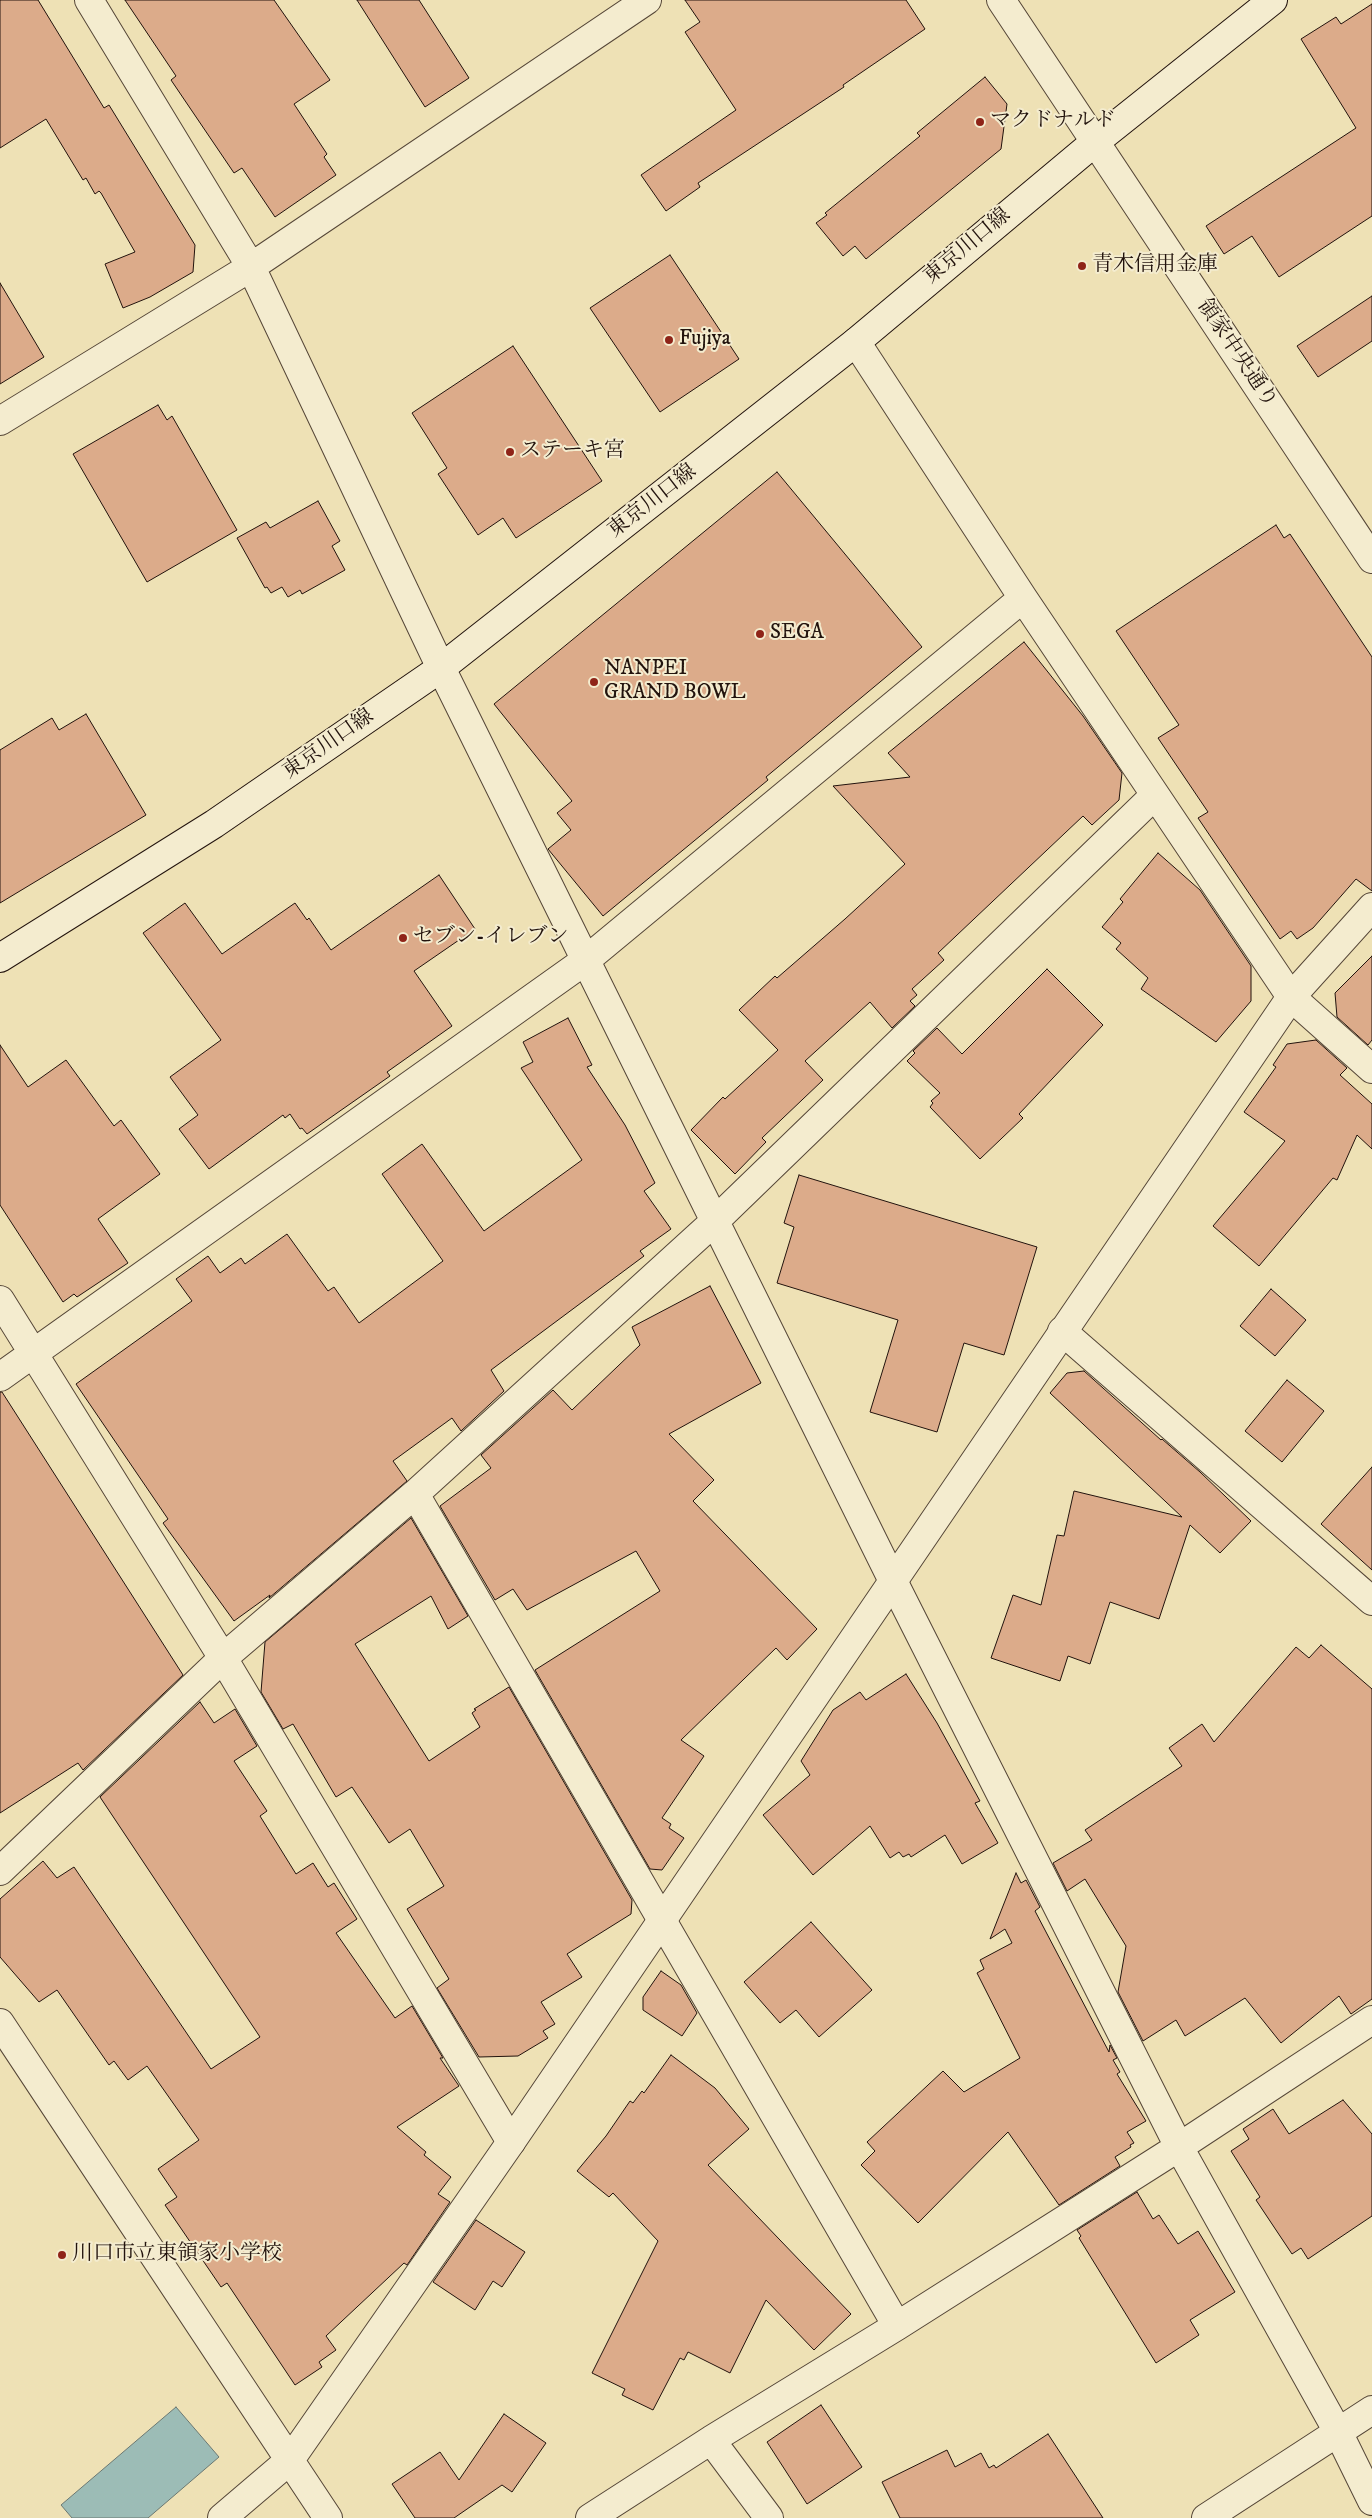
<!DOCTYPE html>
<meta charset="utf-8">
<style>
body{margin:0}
canvas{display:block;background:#eee1b5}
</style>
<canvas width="1372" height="2518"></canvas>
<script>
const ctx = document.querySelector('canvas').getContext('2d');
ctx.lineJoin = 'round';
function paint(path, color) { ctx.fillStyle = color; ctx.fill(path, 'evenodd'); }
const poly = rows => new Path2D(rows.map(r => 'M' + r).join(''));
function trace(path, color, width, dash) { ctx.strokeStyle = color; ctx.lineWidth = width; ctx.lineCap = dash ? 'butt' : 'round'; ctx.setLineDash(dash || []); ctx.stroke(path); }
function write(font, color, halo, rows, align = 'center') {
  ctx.font = font + ' "IM FELL DW Pica","Noto Serif JP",serif'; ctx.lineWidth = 4; ctx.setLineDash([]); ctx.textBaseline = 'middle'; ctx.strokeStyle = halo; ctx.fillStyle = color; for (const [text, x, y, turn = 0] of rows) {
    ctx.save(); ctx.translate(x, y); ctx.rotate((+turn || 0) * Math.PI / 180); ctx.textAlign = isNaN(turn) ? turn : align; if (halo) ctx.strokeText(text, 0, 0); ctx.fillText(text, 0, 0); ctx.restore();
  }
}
const water = poly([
 [176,2407,219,2457,148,2518,72,2518,61,2505,176,2407]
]);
paint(water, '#9cbcb6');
trace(water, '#6b7872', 1);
const building = poly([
 [0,0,38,0,104,108,109,105,195,245,193,272,150,297,123,308,105,264,135,252,101,193,99,191,95,194,86,178,83,180,46,119,0,148,0,0],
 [125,0,274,0,330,80,294,104,327,154,324,157,336,175,275,217,242,168,234,173,171,80,176,76,125,0],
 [357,0,419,0,469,78,425,107,357,0],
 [685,0,906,0,925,29,843,85,844,87,698,183,700,187,666,211,641,175,736,110,685,32,700,22,685,0],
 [1372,4,1372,216,1279,277,1252,236,1224,254,1206,226,1356,128,1301,39,1336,17,1341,24,1372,4],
 [985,77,1007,104,1001,149,866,259,855,246,843,256,816,223,827,215,825,213,920,136,917,133,985,77],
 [670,255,739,359,660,412,590,308,670,255],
 [0,283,44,357,0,384,0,283],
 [1372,296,1372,341,1318,377,1297,346,1372,296],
 [513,346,602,481,516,538,503,518,478,535,438,474,447,468,412,413,513,346],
 [158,405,167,420,172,416,237,530,147,582,73,454,158,405],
 [777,472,922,647,766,777,768,780,603,916,548,849,571,830,557,813,572,801,494,704,777,472],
 [318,501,340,541,332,546,345,570,302,594,300,590,288,597,282,587,271,593,267,587,265,588,237,538,266,522,270,528,318,501],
 [1276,525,1284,538,1290,534,1372,657,1372,891,1356,879,1313,928,1297,939,1291,931,1280,939,1198,818,1208,812,1158,738,1179,725,1116,631,1276,525],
 [1024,642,1083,716,1122,773,1119,800,1092,825,1083,816,938,953,944,960,912,989,917,995,910,1001,915,1006,892,1028,870,1002,805,1061,823,1080,762,1138,766,1142,735,1174,691,1130,723,1097,725,1099,778,1050,739,1010,775,976,777,978,845,919,905,864,833,786,910,777,888,753,1024,642],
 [86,714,146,815,0,903,0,750,52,718,59,730,86,714],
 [1158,853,1200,890,1251,966,1251,1001,1216,1042,1141,989,1148,978,1116,949,1121,943,1102,927,1123,902,1120,899,1158,853],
 [439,875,475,929,414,971,452,1026,387,1072,390,1076,307,1134,302,1128,300,1129,290,1114,285,1118,283,1115,209,1169,179,1129,198,1115,170,1077,221,1040,143,933,185,903,222,954,295,903,307,920,309,918,331,950,439,875],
 [1372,956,1372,1040,1368,1045,1337,1017,1335,993,1372,956],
 [1047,969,1103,1025,1019,1114,1023,1118,980,1159,930,1107,933,1103,931,1101,940,1093,907,1061,915,1053,913,1051,937,1028,962,1054,1047,969],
 [568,1018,592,1065,587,1067,625,1125,655,1183,644,1191,671,1229,640,1251,644,1256,491,1370,504,1391,461,1431,452,1418,393,1461,407,1481,269,1598,270,1595,234,1621,163,1523,168,1519,76,1384,192,1301,176,1279,208,1256,220,1273,241,1258,245,1264,287,1234,328,1291,334,1287,359,1323,443,1261,382,1174,422,1144,484,1231,582,1160,521,1068,533,1062,523,1042,568,1018],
 [1316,1040,1347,1068,1340,1075,1372,1104,1372,1149,1357,1135,1337,1180,1333,1178,1259,1266,1213,1226,1285,1141,1244,1112,1276,1067,1273,1065,1287,1044,1316,1040],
 [0,1045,28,1087,66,1060,114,1126,121,1120,160,1174,98,1219,128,1263,77,1297,74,1294,63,1302,0,1205,0,1045],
 [799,1175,1037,1247,1004,1355,964,1343,937,1432,870,1412,898,1320,777,1283,794,1227,784,1223,799,1175],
 [710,1286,761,1383,669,1434,714,1480,693,1501,817,1629,787,1660,776,1648,681,1740,704,1756,662,1818,671,1824,669,1828,684,1838,662,1870,650,1869,535,1670,660,1591,636,1551,527,1610,513,1589,495,1600,440,1506,491,1468,481,1455,553,1390,572,1410,640,1345,632,1327,710,1286],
 [1271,1289,1306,1320,1275,1356,1240,1326,1271,1289],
 [1084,1371,1161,1440,1162,1439,1200,1472,1251,1521,1220,1553,1190,1525,1159,1619,1110,1602,1090,1664,1068,1656,1060,1681,991,1658,1013,1595,1041,1605,1057,1535,1064,1536,1074,1491,1182,1517,1050,1393,1067,1373,1084,1371],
 [1287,1380,1324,1411,1282,1462,1245,1431,1287,1380],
 [0,1392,2,1392,183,1675,83,1770,78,1763,0,1813,0,1392],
 [1372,1467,1372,1570,1321,1524,1372,1467],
 [411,1518,468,1616,448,1629,431,1596,355,1644,429,1761,480,1727,472,1713,476,1710,474,1709,509,1687,632,1900,631,1914,567,1954,582,1977,541,2002,555,2024,543,2031,548,2038,518,2056,479,2057,437,1988,449,1979,407,1909,444,1886,410,1829,389,1843,352,1787,336,1797,293,1724,283,1729,261,1692,265,1642,411,1518],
 [1321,1645,1372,1689,1372,1999,1351,2014,1339,1996,1281,2043,1245,1998,1185,2036,1176,2020,1143,2041,1118,1992,1126,1946,1085,1879,1067,1891,1053,1863,1092,1840,1085,1830,1182,1766,1169,1748,1202,1724,1214,1742,1296,1647,1309,1658,1321,1645],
 [906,1674,937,1723,980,1801,975,1803,998,1843,962,1864,945,1835,911,1857,909,1854,903,1857,899,1852,890,1858,870,1826,813,1875,763,1815,810,1775,801,1761,833,1710,860,1692,866,1700,906,1674],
 [200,1702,214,1723,235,1709,257,1746,234,1761,267,1811,260,1816,296,1874,313,1863,328,1887,334,1883,357,1919,336,1933,395,2018,412,2006,443,2058,440,2058,459,2086,397,2127,426,2152,424,2155,451,2177,438,2194,450,2202,407,2265,404,2263,326,2336,336,2350,319,2362,322,2367,295,2385,227,2283,221,2287,165,2205,177,2197,158,2169,199,2140,147,2066,128,2080,114,2061,109,2065,57,1990,39,2002,0,1957,0,1899,43,1861,57,1878,74,1867,211,2069,260,2037,100,1797,200,1702],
 [1016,1873,1021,1883,1026,1880,1040,1907,1035,1911,1109,2052,1110,2045,1117,2058,1113,2060,1120,2072,1117,2074,1146,2121,1127,2132,1134,2143,1130,2145,1131,2147,1115,2157,1120,2166,1059,2205,1008,2132,918,2223,861,2165,875,2151,867,2142,943,2071,964,2092,1020,2058,977,1973,984,1969,980,1960,1012,1943,1005,1929,990,1939,1016,1873],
 [811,1922,872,1990,819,2037,796,2010,780,2023,744,1982,811,1922],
 [661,1971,681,1985,697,2013,682,2036,643,2010,643,1997,661,1971],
 [671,2055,715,2088,749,2129,708,2165,851,2314,814,2350,766,2300,730,2373,688,2352,684,2360,680,2358,653,2410,622,2395,625,2389,592,2373,658,2241,613,2193,609,2197,577,2171,606,2136,630,2101,633,2103,642,2091,644,2093,671,2055],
 [1343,2100,1372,2134,1372,2216,1308,2259,1301,2248,1292,2254,1256,2200,1260,2197,1231,2151,1249,2139,1243,2129,1273,2109,1289,2134,1343,2100],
 [1137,2192,1153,2219,1159,2215,1178,2244,1198,2231,1235,2292,1190,2320,1199,2335,1156,2363,1079,2238,1081,2236,1077,2230,1137,2192],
 [476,2220,525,2252,502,2287,493,2281,475,2310,433,2282,476,2220],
 [821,2405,862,2467,807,2504,767,2442,821,2405],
 [504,2414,546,2443,512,2492,502,2485,454,2518,415,2518,392,2484,440,2452,459,2480,504,2414],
 [1048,2434,1103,2518,900,2518,882,2482,947,2450,955,2467,981,2453,989,2468,994,2465,996,2468,1048,2434]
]);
paint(building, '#dcab8a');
trace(building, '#22130d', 1);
const minor = poly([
 [89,0,251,267,441,668,892,1579,1179,2147,1338,2432,1372,2501],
 [856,342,1023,598,1291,997,1372,1069],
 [0,421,251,267,647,0],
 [0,1300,223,1658,511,2142],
 [1062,1331,1372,1601],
 [0,1377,586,960,1023,598],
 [415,1494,897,2326],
 [0,1871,223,1658,415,1494,715,1221,1155,795],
 [711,2440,769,2518],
 [590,2518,711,2440,897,2326,1179,2147,1372,2020],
 [1206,2518,1372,2410]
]);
const tertiary = poly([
 [1001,0,1372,559],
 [0,2023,328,2518],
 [222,2518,290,2460,511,2142,1291,997,1372,907]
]);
const secondary = poly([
 [0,958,214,824,441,668,856,342,1095,142,1273,0]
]);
trace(minor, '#554637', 30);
trace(tertiary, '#554637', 30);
trace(secondary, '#22130d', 30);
trace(minor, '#f4eccf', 28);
trace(tertiary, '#f4eccf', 28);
trace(secondary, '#f4eccf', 28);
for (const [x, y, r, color] of [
 [980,122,5,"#8f2418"],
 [1082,266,5,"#8f2418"],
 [669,340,5,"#8f2418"],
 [510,452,5,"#8f2418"],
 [760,634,5,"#8f2418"],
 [594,682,5,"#8f2418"],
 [403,938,5,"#8f2418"],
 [62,2255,5,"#8f2418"]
]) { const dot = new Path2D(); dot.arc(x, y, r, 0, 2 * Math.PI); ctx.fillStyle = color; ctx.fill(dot); trace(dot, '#f4eccf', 2); }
write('21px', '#22130d', '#f4eccf', [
 ["マクドナルド",990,122],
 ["青木信用金庫",1092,266],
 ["Fujiya",679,340],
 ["ステーキ宮",520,452],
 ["SEGA",770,634],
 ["NANPEI",604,670],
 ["GRAND BOWL",604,694],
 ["セブン-イレブン",413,938],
 ["川口市立東領家小学校",72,2255]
], 'left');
write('21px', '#22130d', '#f4eccf', [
 ["東京川口線",968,247,-40],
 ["領家中央通り",1236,354,56],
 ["東京川口線",653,502,-38],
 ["東京川口線",329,745,-35]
]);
</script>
